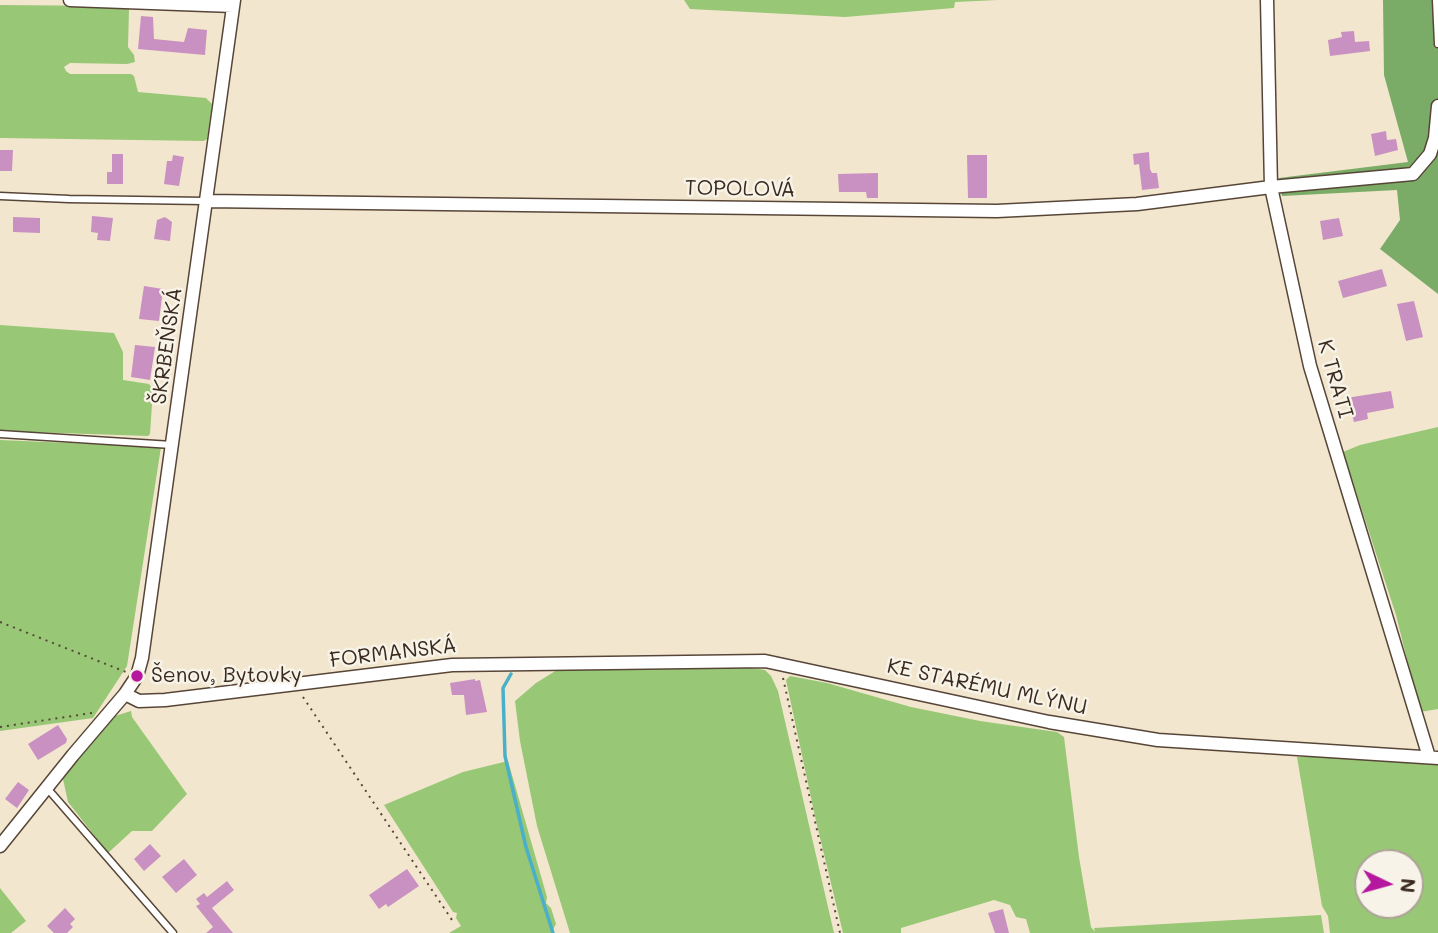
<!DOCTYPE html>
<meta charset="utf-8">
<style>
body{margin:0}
#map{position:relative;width:1438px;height:933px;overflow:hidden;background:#f3e6ce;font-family:Mali,sans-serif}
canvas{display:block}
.north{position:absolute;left:1354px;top:849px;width:70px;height:70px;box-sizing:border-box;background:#f7f3e8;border:2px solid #aca397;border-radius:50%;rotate:95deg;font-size:19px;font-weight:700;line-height:28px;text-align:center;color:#3b2a1e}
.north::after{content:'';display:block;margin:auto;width:24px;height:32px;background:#b5179e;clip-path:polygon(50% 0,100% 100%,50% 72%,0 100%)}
</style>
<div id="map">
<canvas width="1438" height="933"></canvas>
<div class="north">N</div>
</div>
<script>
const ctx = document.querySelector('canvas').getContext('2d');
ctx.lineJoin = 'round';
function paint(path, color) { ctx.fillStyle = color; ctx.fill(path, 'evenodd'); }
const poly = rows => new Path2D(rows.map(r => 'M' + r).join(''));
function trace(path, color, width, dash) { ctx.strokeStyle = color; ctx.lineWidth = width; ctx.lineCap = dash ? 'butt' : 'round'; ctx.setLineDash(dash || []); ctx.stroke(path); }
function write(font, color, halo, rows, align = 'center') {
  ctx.font = font + ' Mali,sans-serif'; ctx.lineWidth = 5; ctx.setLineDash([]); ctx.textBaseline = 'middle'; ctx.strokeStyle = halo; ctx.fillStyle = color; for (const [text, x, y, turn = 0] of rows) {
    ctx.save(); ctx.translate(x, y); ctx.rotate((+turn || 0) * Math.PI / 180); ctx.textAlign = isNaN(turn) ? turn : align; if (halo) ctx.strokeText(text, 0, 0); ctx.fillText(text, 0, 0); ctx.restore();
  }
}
paint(poly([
 [684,0,998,0,955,2,954,8,845,17,690,9],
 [0,5,117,6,129,9,128,47,134,55,135,62,127,64,70,63,64,67,66,71,70,74,131,74,134,76,138,92,206,98,212,104,207,139,204,141,0,138],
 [0,325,114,333,123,352,123,380,149,384,153,389,150,434,148,436,0,431],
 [1438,427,1438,709,1420,712,1396,615,1343,452,1360,445],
 [0,440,161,447,127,666,93,718,0,731],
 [744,667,765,670,771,676,778,691,834,933,570,933,537,826,520,741,515,701,536,683,557,670],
 [790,676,827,683,911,707,980,721,1057,732,1064,737,1079,857,1091,927,1095,932,1094,928,1321,915,1324,933,1030,933,1026,919,1016,917,1010,905,994,900,901,928,901,933,843,933,816,821,786,680],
 [131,711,132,717,187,794,152,831,132,831,108,853,68,802,63,779,82,751,112,717],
 [1297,757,1332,757,1438,765,1438,933,1330,933,1328,916,1322,906],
 [1368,863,1410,863,1410,905,1368,905],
 [508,761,547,897,546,903,551,908,556,924,551,933,449,933,461,926,456,918,457,913,453,912,384,805,463,772],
 [0,888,26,921,11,933,0,933]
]), '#98c776');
paint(poly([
 [1383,0,1438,0,1438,294,1380,249,1400,220,1397,190,1282,196,1279,178,1408,162,1384,75]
]), '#7aac67');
trace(poly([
 [511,674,503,688,505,756,526,847,553,933]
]), '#4ab0c9', 3.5);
paint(poly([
 [141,16,153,17,154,39,184,42,188,28,207,30,205,55,138,49],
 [1354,31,1355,42,1369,41,1370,51,1330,56,1328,40,1342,37,1341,32],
 [1386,131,1387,140,1396,139,1398,150,1375,156,1371,134],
 [0,150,13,150,12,171,0,171],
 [1149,152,1150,169,1152,173,1157,173,1159,188,1142,190,1139,164,1134,165,1133,154],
 [112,154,123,154,123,184,107,184,107,172,112,172],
 [173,155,184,157,179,186,164,184,167,161,172,161],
 [967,155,987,155,987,198,968,198],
 [878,173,878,198,867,198,866,192,839,192,838,174],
 [92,216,113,218,110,241,97,240,98,233,91,232],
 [13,217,40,218,40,233,13,232],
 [165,217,172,222,170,241,154,239,157,220],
 [1339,218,1343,236,1323,240,1320,221],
 [1382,269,1387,286,1343,298,1338,281],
 [144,286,163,289,159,321,139,319],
 [1414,301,1423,337,1406,341,1397,304],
 [135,345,155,347,150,380,131,377],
 [1391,391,1394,408,1367,413,1368,419,1354,422,1352,415,1349,416,1346,398],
 [475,679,475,681,480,680,487,712,466,715,464,695,452,695,450,683],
 [58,725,67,739,66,743,38,760,28,744],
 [18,782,29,790,17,808,5,799],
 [150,844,161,856,144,871,134,859],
 [184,859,197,875,176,893,162,877],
 [407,869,419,886,388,907,386,904,379,909,369,895],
 [227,881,234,890,212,908,233,933,206,933,213,927,196,906,200,904,196,899,204,893,207,897],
 [65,908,75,919,70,924,73,927,67,933,54,933,47,926],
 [1003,909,1009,933,995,933,988,913]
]), '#c991c1');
const lane = poly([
 [1436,0,1438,44],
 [0,196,69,199,205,201],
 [0,434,172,445],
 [47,788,173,933]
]);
const street = poly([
 [70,0,233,6],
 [1267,0,1271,187,1310,366,1429,757],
 [207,201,997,211,1137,204,1271,187,1413,174,1430,154,1435,138,1438,106],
 [125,694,139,701,165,700,452,665,765,661,1049,722,1158,740,1438,758],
 [0,846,73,755,125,694,137,676,142,658,234,0]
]);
trace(lane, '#574638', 9);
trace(street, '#574638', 15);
trace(poly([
 [0,622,126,672],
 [783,678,840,933],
 [303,697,454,923],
 [0,727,92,713]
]), '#574638', 2, [2, 5]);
trace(lane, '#fff', 6);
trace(street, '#fff', 12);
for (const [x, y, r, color] of [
 [137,676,7,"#b5179e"]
]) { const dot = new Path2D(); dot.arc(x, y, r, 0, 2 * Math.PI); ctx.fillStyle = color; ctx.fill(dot); trace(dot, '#f7f3e8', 2.5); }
write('21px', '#3b2a1e', '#f7f3e8', [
 ["TOPOLOVÁ",740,189,1],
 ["ŠKRBEŇSKÁ",167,346,-82],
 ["K TRATI",1335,379,74],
 ["FORMANSKÁ",393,653,-7],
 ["KE STARÉMU MLÝNU",987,687,12]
]);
write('21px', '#3b2a1e', '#f7f3e8', [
 ["Šenov, Bytovky",151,676]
], 'left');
</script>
